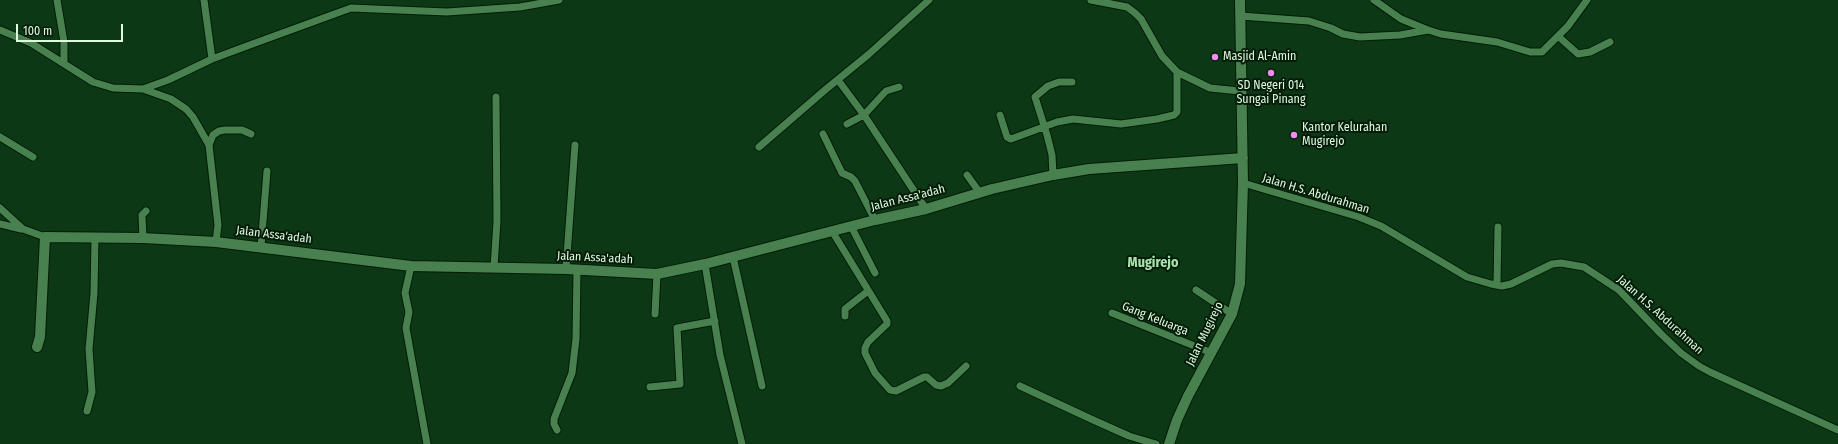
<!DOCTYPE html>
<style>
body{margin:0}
#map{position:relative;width:1838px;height:444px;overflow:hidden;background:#0c3815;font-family:"Fira Sans Condensed",sans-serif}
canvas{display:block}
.scale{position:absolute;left:16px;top:24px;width:107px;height:18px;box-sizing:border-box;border:2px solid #ddfadf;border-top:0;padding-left:5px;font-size:12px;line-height:14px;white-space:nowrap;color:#ddfadf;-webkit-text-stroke:3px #051c08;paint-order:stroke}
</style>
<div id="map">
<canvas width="1838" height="444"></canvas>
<div class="scale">100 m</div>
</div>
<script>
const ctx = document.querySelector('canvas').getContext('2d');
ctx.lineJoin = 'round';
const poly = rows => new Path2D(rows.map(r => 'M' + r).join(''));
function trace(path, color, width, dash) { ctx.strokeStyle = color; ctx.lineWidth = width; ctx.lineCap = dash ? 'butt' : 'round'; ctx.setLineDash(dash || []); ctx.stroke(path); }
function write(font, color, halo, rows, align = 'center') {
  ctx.font = font + ' "Fira Sans Condensed",sans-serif'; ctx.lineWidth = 4; ctx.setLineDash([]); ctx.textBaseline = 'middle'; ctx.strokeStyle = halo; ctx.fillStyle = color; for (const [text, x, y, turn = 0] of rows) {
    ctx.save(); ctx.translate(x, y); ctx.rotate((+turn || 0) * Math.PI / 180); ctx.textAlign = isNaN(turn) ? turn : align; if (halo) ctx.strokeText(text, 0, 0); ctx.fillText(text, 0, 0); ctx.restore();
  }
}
const street = poly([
 [57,0,64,42,64,63],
 [204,0,212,59],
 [1091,0,1127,7,1135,13,1141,19,1162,56,1177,72,1210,88,1240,91],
 [1374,0,1401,19,1428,30,1441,34,1497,42,1530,52,1542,52,1568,26,1587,0],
 [1241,16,1309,21,1331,28,1343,34,1360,37,1400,35,1428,30],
 [0,30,31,43,93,82,113,88,143,89,171,99,186,109,193,117,209,145],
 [1559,37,1578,54,1590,52,1610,42],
 [838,80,864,115,886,91,899,87],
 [143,89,168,80,212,59,247,46,351,8,447,12,520,7,559,0],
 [1000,115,1007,137,1011,139,1057,122,1073,119,1121,124,1157,119,1174,115,1177,112,1177,72],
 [847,124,864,115,926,209],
 [823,134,842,173,851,177,855,181,875,220],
 [0,137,33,157],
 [759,147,825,90,869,54,929,0],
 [967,175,980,193],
 [1053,175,1052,155,1047,135,1035,97,1048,86,1059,82,1072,82],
 [1243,183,1359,217,1381,226,1467,277,1491,284,1502,286,1511,284,1552,264,1561,263,1584,267,1619,290,1661,334,1681,353,1699,366,1710,372,1838,430],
 [0,208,23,229,45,237],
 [0,224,21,229],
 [851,226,875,273],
 [832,231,887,321,887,324,868,342,865,348,865,353,875,373,890,390,896,391,924,377,927,377,936,385,941,386,948,383,966,366],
 [143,238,142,215,146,211],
 [216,242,218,225,209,145,213,135,219,131,225,130,242,130,251,134],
 [261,247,267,171],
 [733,257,762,386],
 [705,264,720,355,742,444],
 [411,266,405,293,409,312,406,328,427,444],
 [494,267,497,221,496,97],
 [566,269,575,145],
 [1497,285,1498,227],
 [1196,290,1232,314],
 [1112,313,1212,353],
 [655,314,657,274],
 [845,316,845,309,868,291],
 [1020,386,1091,419,1129,436,1156,444],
 [650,387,680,384,677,328,715,321],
 [87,411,92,392,89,349,94,293,95,238],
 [557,430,554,424,554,419,572,373,576,339,577,270]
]);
const secondary = poly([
 [37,347,40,337,45,237,143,238,216,242,411,266,566,269,657,274,705,264,875,220,926,209,992,189,1053,175,1089,169,1243,158],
 [1169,444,1177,420,1188,396,1232,314,1240,284,1243,183,1240,0]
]);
trace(street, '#011d05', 9);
trace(secondary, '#011d05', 12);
trace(street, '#48804f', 7);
trace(secondary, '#48804f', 10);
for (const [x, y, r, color] of [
 [1215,57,4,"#f28af2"],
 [1271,73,4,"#f28af2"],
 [1294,135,4,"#f28af2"]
]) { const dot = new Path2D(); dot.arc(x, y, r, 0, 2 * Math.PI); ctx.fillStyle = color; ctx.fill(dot); trace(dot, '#051c08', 1.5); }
write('12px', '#ddfadf', '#051c08', [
 ["Masjid Al-Amin",1223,57],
 ["SD Negeri 014",1271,86,"center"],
 ["Sungai Pinang",1271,100,"center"],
 ["Kantor Kelurahan",1302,128],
 ["Mugirejo",1302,142]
], 'left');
write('12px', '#ddfadf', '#051c08', [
 ["Jalan H.S. Abdurahman",1316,194,17],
 ["Jalan Assa'adah",908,198,-14],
 ["Jalan Assa'adah",274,235,7],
 ["Jalan Assa'adah",595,258,3],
 ["Jalan H.S. Abdurahman",1660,315,42],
 ["Gang Keluarga",1155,319,22],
 ["Jalan Mugirejo",1205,334,-64]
]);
write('bold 14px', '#a9e4af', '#051c08', [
 ["Mugirejo",1153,263]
]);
</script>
